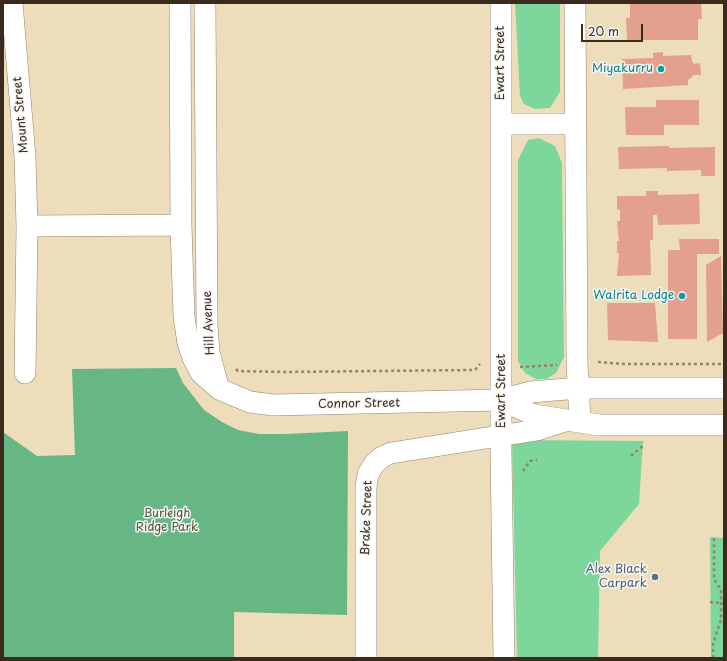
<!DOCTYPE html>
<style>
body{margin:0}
#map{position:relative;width:727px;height:661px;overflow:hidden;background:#edddbb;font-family:"Playpen Sans",sans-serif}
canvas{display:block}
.frame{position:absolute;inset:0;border:4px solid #3b2a1e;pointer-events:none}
.scale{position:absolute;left:581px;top:24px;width:62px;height:18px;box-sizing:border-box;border:2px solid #3b2a1e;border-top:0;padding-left:5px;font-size:12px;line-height:14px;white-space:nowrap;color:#3b2a1e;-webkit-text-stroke:3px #f6f6f2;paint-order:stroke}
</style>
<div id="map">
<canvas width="727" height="661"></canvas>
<div class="frame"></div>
<div class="scale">20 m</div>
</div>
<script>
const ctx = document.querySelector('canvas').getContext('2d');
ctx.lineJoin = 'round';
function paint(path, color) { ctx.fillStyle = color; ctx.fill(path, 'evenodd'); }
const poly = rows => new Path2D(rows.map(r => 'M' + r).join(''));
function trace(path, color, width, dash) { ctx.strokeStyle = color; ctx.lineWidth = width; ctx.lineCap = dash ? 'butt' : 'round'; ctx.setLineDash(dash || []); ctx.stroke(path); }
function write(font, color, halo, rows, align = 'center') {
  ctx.font = font + ' "Playpen Sans",sans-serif'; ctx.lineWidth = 3; ctx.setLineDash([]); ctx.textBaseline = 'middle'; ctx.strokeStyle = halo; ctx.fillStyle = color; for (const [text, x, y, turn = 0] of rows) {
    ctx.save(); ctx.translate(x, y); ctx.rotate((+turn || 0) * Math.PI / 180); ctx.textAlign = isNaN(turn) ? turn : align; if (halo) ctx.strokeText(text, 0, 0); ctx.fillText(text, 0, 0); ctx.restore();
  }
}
paint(poly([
 [515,3,560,3,560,92,550,108,535,109,524,104,520,96],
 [539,138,555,146,562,163,564,357,556,373,546,379,536,379,525,373,518,361,518,160,528,140],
 [512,440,643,441,639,504,600,551,598,658,517,658],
 [710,537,724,538,724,658,711,658]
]), '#7dd69c');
paint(poly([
 [176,368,183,383,204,410,222,422,238,430,259,434,286,434,348,431,347,615,234,612,234,658,3,658,3,432,37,456,75,455,72,369]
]), '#66b784');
paint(poly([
 [630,3,701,3,702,19,698,19,698,40,627,40,626,18,630,18],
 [663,52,663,56,691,55,692,61,694,64,700,63,701,75,694,75,688,80,688,85,623,89,622,59,653,58,653,53],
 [656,100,699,100,699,125,664,125,664,135,626,135,625,107,656,107],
 [669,146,669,148,715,147,715,176,701,176,701,170,667,171,667,168,619,169,618,147],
 [646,191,658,191,658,195,699,194,700,224,658,225,657,215,653,215,653,240,650,240,651,275,617,276,619,253,617,253,617,241,619,241,617,221,620,221,620,209,617,210,617,196,646,196],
 [679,239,719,239,719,254,697,254,697,339,668,339,668,250,680,250],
 [721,256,723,333,707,342,706,265],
 [607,303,655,303,658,342,608,340]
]), '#e3a08c');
const street = poly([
 [12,3,25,157,27,226,181,225],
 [180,3,181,225,184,317,188,343,193,358,201,373,219,389,250,402,273,405,501,400,531,392,579,388,724,388],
 [205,3,207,325,209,352,218,386],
 [501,3,501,452,504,658],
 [575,3,577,363,580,421],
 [501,124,574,124],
 [25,373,27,226],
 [501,400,534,415,599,425,724,425],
 [366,658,366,487,368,474,374,464,382,457,391,453,537,430,568,420]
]);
trace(street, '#94846c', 22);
trace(poly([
 [598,362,624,364,724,364],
 [520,367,557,365],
 [236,369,238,371,283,372,475,370,480,364],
 [631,456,643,446],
 [523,471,530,461,537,460],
 [710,602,724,603],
 [713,658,713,644,721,620,721,590,714,579,714,538]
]), '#94846c', 2.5, [3, 3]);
trace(street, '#fff', 21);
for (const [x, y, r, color] of [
 [661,69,4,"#0f9aa8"],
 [682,296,4,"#0f9aa8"],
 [655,577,4,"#5c6f8a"]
]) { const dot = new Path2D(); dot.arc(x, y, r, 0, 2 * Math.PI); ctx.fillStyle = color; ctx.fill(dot); trace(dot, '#f6f6f2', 1.5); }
write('12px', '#3b2a1e', '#f6f6f2', [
 ["Ewart Street",501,63,-90],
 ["Mount Street",21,115,-95],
 ["Hill Avenue",209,323,-93],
 ["Ewart Street",502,391,-90],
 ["Connor Street",359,404,-1],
 ["Brake Street",367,518,-88]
]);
write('12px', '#0d838f', '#f6f6f2', [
 ["Miyakurru",653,69],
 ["Walrita Lodge",674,296]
], 'right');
write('12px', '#4c553e', '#f6f6f2', [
 ["Burleigh",167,514],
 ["Ridge Park",167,528]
]);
write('12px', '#4e5e75', '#f6f6f2', [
 ["Alex Black",647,570],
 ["Carpark",647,584]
], 'right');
</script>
